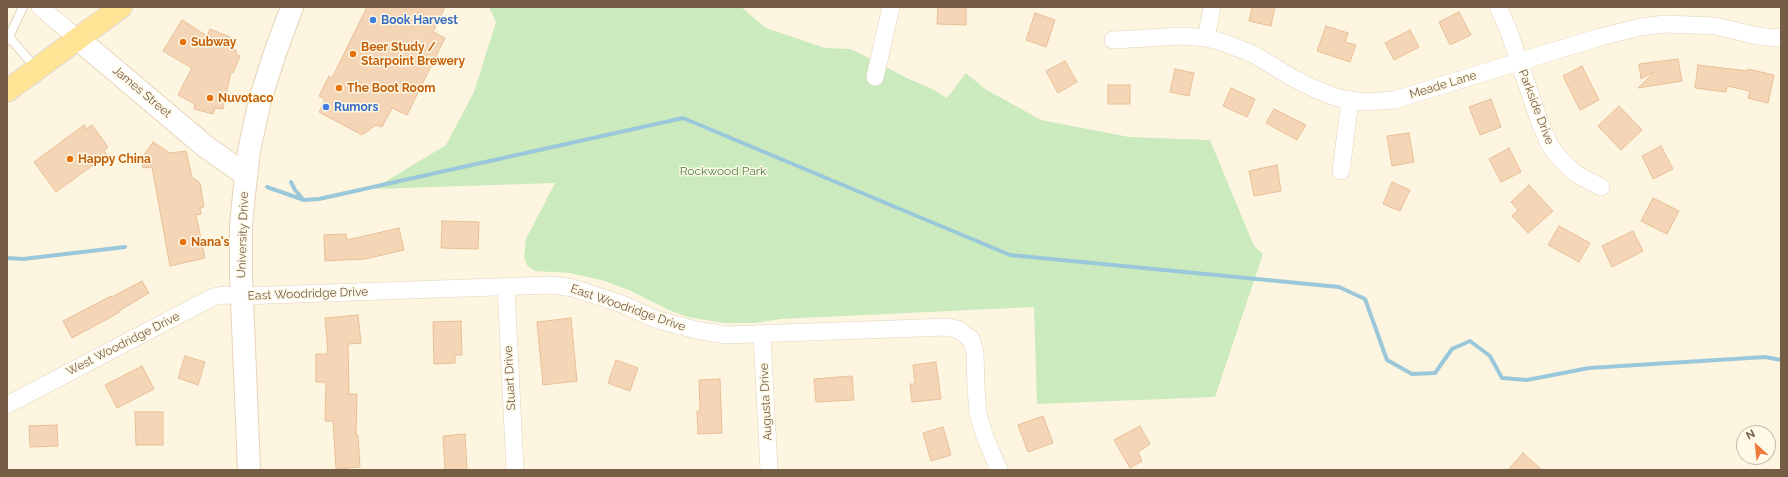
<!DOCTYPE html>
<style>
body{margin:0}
#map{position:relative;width:1788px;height:477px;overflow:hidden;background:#fdf5e0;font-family:Raleway,sans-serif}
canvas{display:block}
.frame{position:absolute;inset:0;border:8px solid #755d46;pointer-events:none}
.north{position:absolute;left:1736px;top:425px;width:40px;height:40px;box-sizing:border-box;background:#fff9e8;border:1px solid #c8bba7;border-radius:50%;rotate:333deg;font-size:11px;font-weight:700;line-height:16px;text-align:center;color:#755d46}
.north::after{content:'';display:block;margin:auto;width:14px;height:18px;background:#ee7a3e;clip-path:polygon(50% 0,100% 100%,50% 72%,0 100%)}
</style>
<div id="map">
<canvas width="1788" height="477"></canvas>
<div class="frame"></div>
<div class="north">N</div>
</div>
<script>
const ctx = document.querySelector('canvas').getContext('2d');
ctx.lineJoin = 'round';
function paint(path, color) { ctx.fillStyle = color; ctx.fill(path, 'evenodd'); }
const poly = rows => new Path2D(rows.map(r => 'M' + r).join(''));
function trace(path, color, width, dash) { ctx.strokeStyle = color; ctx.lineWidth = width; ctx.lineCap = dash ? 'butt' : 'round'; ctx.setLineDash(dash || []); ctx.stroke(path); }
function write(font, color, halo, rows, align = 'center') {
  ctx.font = font + ' Raleway,sans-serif'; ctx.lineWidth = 3; ctx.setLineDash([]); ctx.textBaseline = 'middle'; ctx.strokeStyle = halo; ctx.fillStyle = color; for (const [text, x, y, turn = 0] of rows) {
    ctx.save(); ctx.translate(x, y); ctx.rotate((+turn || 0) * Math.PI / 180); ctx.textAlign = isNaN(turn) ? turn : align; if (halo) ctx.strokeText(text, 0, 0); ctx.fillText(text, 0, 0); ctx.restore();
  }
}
paint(poly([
 [489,7,741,7,766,28,825,48,851,49,907,78,932,89,947,98,966,73,985,89,1041,120,1129,137,1210,140,1254,246,1263,254,1215,397,1037,404,1034,307,781,319,754,323,724,323,688,317,671,311,631,291,605,281,570,273,534,271,527,265,524,257,526,239,555,183,373,189,446,145,474,92,496,22]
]), '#cbebbe');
trace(poly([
 [291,182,295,190,302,198],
 [267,187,304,200,319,199,683,118,1010,255,1339,287,1365,299,1387,360,1412,374,1435,373,1452,349,1470,341,1490,356,1502,378,1527,380,1589,368,1765,357,1781,360],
 [7,258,23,259,125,247]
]), '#9ac8da', 4);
const building = poly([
 [367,7,445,7,433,32,445,38,407,115,392,108,382,127,376,125,362,135,319,112,325,100,319,96,329,76,332,78,367,7],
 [938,7,966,7,966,25,937,24,938,7],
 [1252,7,1275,7,1271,26,1249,21,1252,7],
 [1459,12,1471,35,1450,45,1439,22,1459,12],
 [1035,13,1055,20,1046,47,1026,40,1035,13],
 [182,20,207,36,210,29,237,40,233,49,237,51,236,54,240,56,233,73,231,72,223,109,215,108,213,114,194,109,195,104,178,95,192,68,163,51,182,20],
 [1326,26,1348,33,1345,42,1356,45,1350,62,1317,51,1326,26],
 [1410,30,1419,47,1394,60,1385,43,1410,30],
 [1678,59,1682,81,1638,88,1655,71,1641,79,1639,64,1678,59],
 [1065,61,1077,82,1058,93,1046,71,1065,61],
 [1698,65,1748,71,1748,69,1774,75,1768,103,1748,98,1750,91,1727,86,1726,92,1695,88,1698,65],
 [1582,66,1599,100,1580,110,1563,76,1582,66],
 [1175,69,1194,73,1189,96,1170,92,1175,69],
 [1108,85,1130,85,1130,104,1108,104,1108,85],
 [1231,88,1255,99,1247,117,1223,106,1231,88],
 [1491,99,1501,127,1480,135,1469,107,1491,99],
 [1619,106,1642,130,1621,150,1598,126,1619,106],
 [1274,109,1306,125,1297,140,1266,123,1274,109],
 [84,125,86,129,92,125,108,147,104,151,107,155,56,192,34,162,84,125],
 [1409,133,1414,162,1392,166,1387,136,1409,133],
 [153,142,170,153,186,151,192,177,200,183,204,207,200,208,201,214,196,215,205,258,170,266,152,167,143,168,141,159,153,142],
 [1661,146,1673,169,1653,179,1642,156,1661,146],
 [1509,148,1521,172,1501,182,1489,159,1509,148],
 [1277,165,1281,191,1254,196,1249,171,1277,165],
 [1392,182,1410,190,1400,211,1383,204,1392,182],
 [1529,185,1553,211,1528,233,1512,216,1518,210,1511,202,1529,185],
 [1653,198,1679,211,1667,234,1641,221,1653,198],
 [442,221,479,222,478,249,441,248,442,221],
 [1559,226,1590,243,1579,262,1548,245,1559,226],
 [399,228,404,250,365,259,325,261,324,235,346,234,347,240,399,228],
 [1633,231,1643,251,1612,267,1602,246,1633,231],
 [142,281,149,293,119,311,120,312,72,338,63,321,111,296,112,297,142,281],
 [358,315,361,343,348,344,349,394,357,394,356,435,358,435,360,467,336,469,333,421,325,421,326,382,316,382,316,354,328,354,325,318,358,315],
 [571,318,577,381,543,385,537,322,571,318],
 [461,321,462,355,455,355,455,363,434,364,433,322,461,321],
 [185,356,205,362,198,385,178,378,185,356],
 [616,360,638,368,630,391,608,383,616,360],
 [936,362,941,399,912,402,910,384,915,384,913,365,936,362],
 [142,366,154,389,117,408,105,385,142,366],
 [852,376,854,400,816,402,814,379,852,376],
 [720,379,722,433,698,434,697,411,700,411,699,380,720,379],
 [135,412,163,412,163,445,136,445,135,412],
 [1043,416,1053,443,1028,452,1018,425,1043,416],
 [57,425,58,446,30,447,29,426,57,425],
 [1140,426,1150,444,1138,452,1142,461,1130,468,1114,440,1140,426],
 [943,427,951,455,931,461,923,433,943,427],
 [465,434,467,470,445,470,443,436,465,434],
 [1523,453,1542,470,1508,470,1523,453]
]);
paint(building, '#f4d6b6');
trace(building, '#e8bf96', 1);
const lane = poly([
 [9,37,23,7],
 [7,40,9,37,36,68]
]);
const street = poly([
 [40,7,77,38],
 [1498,7,1508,29,1540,123,1550,146,1561,160,1576,174,1601,187],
 [1206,38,1212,7],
 [1113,40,1182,36,1206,38,1222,42,1253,54,1291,77,1315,89,1338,98,1364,102,1394,100,1600,37,1641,27,1665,24,1715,26,1758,36,1775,38,1781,37],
 [875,77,891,7],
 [1341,171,1350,101],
 [506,287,515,470],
 [762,335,769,470],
 [7,405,213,297,223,295,242,296,552,285,573,288,622,304,655,319,696,330,726,335,948,327,959,330,971,339,975,352,976,388,978,414,985,437,999,470]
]);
const secondary = poly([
 [77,38,206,147,246,175],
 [249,470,241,275,241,226,244,195,249,151,260,100,275,53,292,7]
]);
const primary = poly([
 [7,91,121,7]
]);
trace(lane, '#e2d2bc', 10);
trace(street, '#e2d2bc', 18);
trace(secondary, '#e7d4b9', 24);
trace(primary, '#e1dbd6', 24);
trace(lane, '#fff', 8);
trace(street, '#fff', 17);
trace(secondary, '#fff', 22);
trace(primary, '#ffe496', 22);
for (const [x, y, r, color] of [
 [373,20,4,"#3f7fe0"],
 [183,42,4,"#e8710a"],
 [353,54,4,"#e8710a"],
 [339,88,4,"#e8710a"],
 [210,98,4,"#e8710a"],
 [326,107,4,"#3f7fe0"],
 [70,159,4,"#e8710a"],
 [183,242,4,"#e8710a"]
]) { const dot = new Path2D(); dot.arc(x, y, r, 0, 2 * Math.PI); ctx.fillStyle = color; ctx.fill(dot); trace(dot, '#fff9e8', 1.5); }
write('bold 12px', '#366cbe', '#fff9e8', [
 ["Book Harvest",381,20],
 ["Rumors",334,107]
], 'left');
write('bold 12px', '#c56008', '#fff9e8', [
 ["Subway",191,42],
 ["Beer Study /",361,47],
 ["Starpoint Brewery",361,61],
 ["The Boot Room",347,88],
 ["Nuvotaco",218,98],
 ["Happy China",78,159],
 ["Nana's",191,242]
], 'left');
write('12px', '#755d46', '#fff9e8', [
 ["Meade Lane",1443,85,-17],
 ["James Street",142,92,40],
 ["Parkside Drive",1536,107,69],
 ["University Drive",243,235,-88],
 ["East Woodridge Drive",308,294,-2],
 ["East Woodridge Drive",628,308,19],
 ["West Woodridge Drive",123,344,-27],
 ["Stuart Drive",510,378,-93],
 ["Augusta Drive",766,402,-93]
]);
write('12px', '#497c3e', '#fff9e8', [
 ["Rockwood Park",723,171]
]);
</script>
